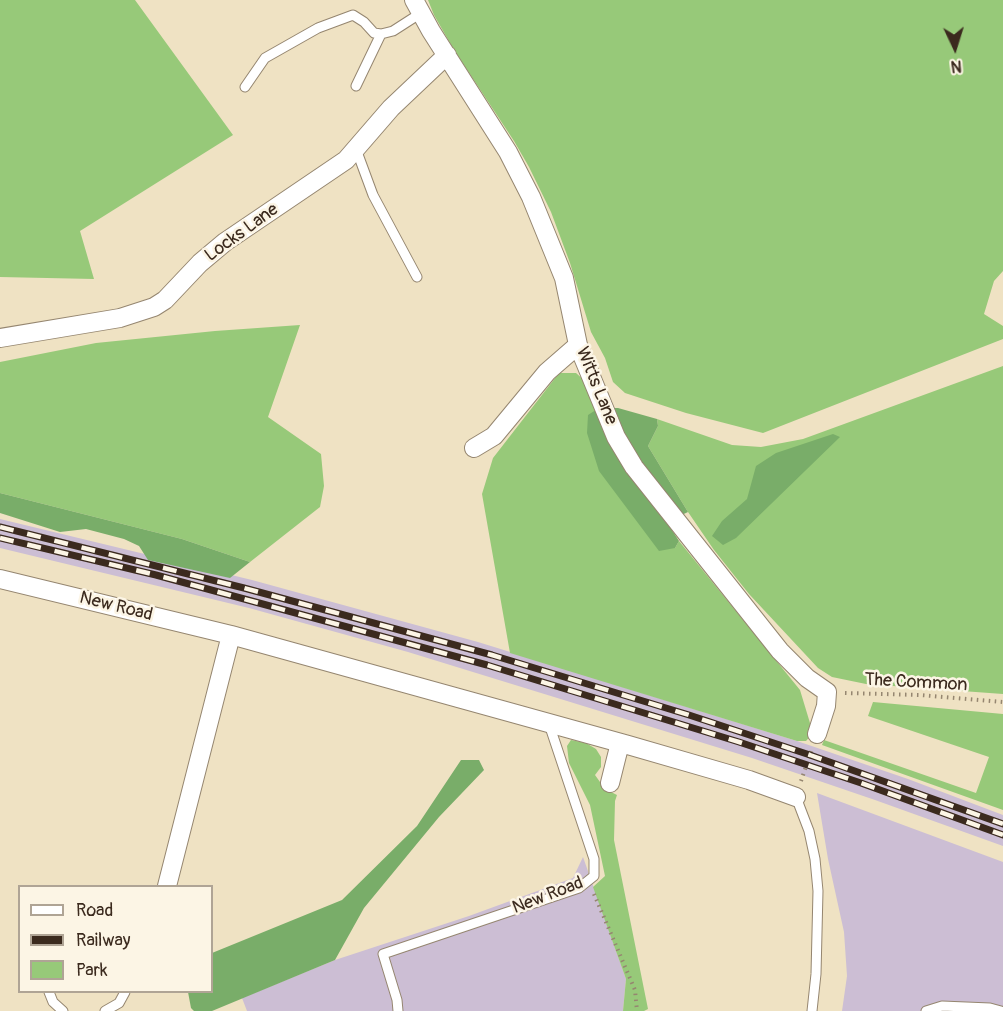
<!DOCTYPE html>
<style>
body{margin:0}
#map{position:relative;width:1003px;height:1011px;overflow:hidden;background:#efe2c3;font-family:Pangolin,sans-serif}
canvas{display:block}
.legend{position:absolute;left:18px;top:885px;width:195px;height:108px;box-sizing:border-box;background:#fcf5e5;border:2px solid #afa495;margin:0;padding:8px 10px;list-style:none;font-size:18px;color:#3b2a1e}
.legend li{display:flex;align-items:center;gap:12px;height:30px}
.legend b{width:30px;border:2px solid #afa495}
.north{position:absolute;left:925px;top:18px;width:60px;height:60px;-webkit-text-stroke:4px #fcf5e5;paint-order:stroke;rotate:176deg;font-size:16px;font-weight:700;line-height:24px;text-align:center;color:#3b2a1e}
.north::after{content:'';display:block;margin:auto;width:21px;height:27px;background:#3b2a1e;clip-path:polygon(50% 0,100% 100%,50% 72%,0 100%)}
</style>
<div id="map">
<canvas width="1003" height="1011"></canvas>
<ul class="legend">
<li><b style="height:8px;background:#fff"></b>Road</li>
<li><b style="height:8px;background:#3b2a1e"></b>Railway</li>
<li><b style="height:16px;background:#97c979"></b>Park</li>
</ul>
<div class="north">N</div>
</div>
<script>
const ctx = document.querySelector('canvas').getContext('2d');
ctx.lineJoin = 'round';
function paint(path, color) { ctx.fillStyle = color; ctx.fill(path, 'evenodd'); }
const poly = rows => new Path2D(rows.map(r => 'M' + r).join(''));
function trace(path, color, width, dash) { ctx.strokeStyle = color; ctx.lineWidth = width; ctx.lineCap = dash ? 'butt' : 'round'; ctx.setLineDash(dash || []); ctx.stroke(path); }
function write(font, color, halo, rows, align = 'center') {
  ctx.font = font + ' Pangolin,sans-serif'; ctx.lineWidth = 5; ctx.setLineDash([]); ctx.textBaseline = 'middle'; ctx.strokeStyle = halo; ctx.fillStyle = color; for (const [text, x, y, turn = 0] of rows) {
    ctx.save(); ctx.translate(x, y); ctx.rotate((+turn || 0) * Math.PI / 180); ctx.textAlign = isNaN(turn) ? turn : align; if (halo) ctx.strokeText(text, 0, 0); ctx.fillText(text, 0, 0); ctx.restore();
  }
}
paint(poly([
 [0,519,252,580,478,642,797,741,908,779,1003,815,1003,846,875,800,752,758,408,652,249,608,0,548],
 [817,793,1003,862,1003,1011,842,1011,847,976,844,932,828,859],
 [583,857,626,979,623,1011,247,1011,242,998,335,960,469,916,573,878]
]), '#ccbed4');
paint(poly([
 [0,0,135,0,233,135,80,231,94,279,0,277],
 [428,0,1003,0,1003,271,994,281,984,314,1003,326,1003,339,763,433,686,413,625,393,613,382,605,358,591,332,570,263,551,212,529,167,514,141,454,50,434,15],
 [300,325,268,417,321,454,324,486,320,507,250,562,182,539,0,493,0,362,96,343,215,331],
 [1003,366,1003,694,866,684,832,677,818,668,749,594,714,550,688,512,648,446,658,426,657,419,732,445,761,447,803,439],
 [559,373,576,373,585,381,675,548,679,541,800,690,813,733,806,741,797,741,510,653,482,494,493,458],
 [873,702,1003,714,1003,810,822,745,824,740,976,793,989,757,868,716],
 [571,740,586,743,596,749,601,757,601,767,595,775,605,789,617,795,615,801,614,840,648,1009,644,1011,623,1011,626,979,593,887,605,876,590,805,569,763,567,746]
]), '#97c979');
paint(poly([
 [599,408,618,408,657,419,658,426,648,446,688,512,671,520,668,524,679,541,675,548,659,551,599,471,587,433,588,415],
 [833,434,840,437,736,538,723,545,712,536,722,521,747,499,756,466,776,453],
 [0,493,182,539,250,562,230,578,148,560,139,546,124,539,86,529,60,532,0,513],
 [461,760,479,760,484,770,439,817,364,908,335,960,212,1011,194,1011,191,1008,188,992,212,992,212,953,342,900,417,826]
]), '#79ad69');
const service = poly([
 [356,86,381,34],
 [245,87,265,58,318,28,353,15,364,22,374,33,381,34,393,31,421,13],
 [356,149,373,195,417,277],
 [796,797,809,831,815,859,818,891,816,974,812,1011],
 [49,992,53,1002,63,1011],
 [105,1011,119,1003,125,992],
 [398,1011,397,1000,383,954,579,888,594,876,594,859,549,724],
 [926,1011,942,1006,990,1008,1001,1011]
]);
const minor = poly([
 [414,0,431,31,508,152,531,197,564,278,578,345,616,437,634,467,780,651,807,678,827,692,826,706,817,734],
 [0,338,120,318,154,307,165,300,200,263,225,242,346,160,391,108,447,55],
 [474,448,494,436,547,372,578,345],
 [0,579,231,635,628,745,749,780,796,797],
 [610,783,620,743],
 [167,886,231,635]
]);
trace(service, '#958670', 11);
trace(minor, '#958670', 20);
trace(poly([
 [845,693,920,695,1003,702],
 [801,781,812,749],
 [594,894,635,990,637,1011]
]), '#958670', 4, [1.5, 4.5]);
trace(service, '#fff', 9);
trace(minor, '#fff', 18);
const rail = poly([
 [0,527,244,588,492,655,689,715,810,755,1003,824],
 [0,538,156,575,487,665,739,742,861,783,1003,835]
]);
trace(rail, '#3b2a1e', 7);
trace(rail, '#fcf5e5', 4.5, [14]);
write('18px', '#3b2a1e', '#fcf5e5', [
 ["Locks Lane",242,233,-36],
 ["Witts Lane",596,386,68],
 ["New Road",116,607,14],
 ["The Common",916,683,3],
 ["New Road",548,896,-21]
]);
</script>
